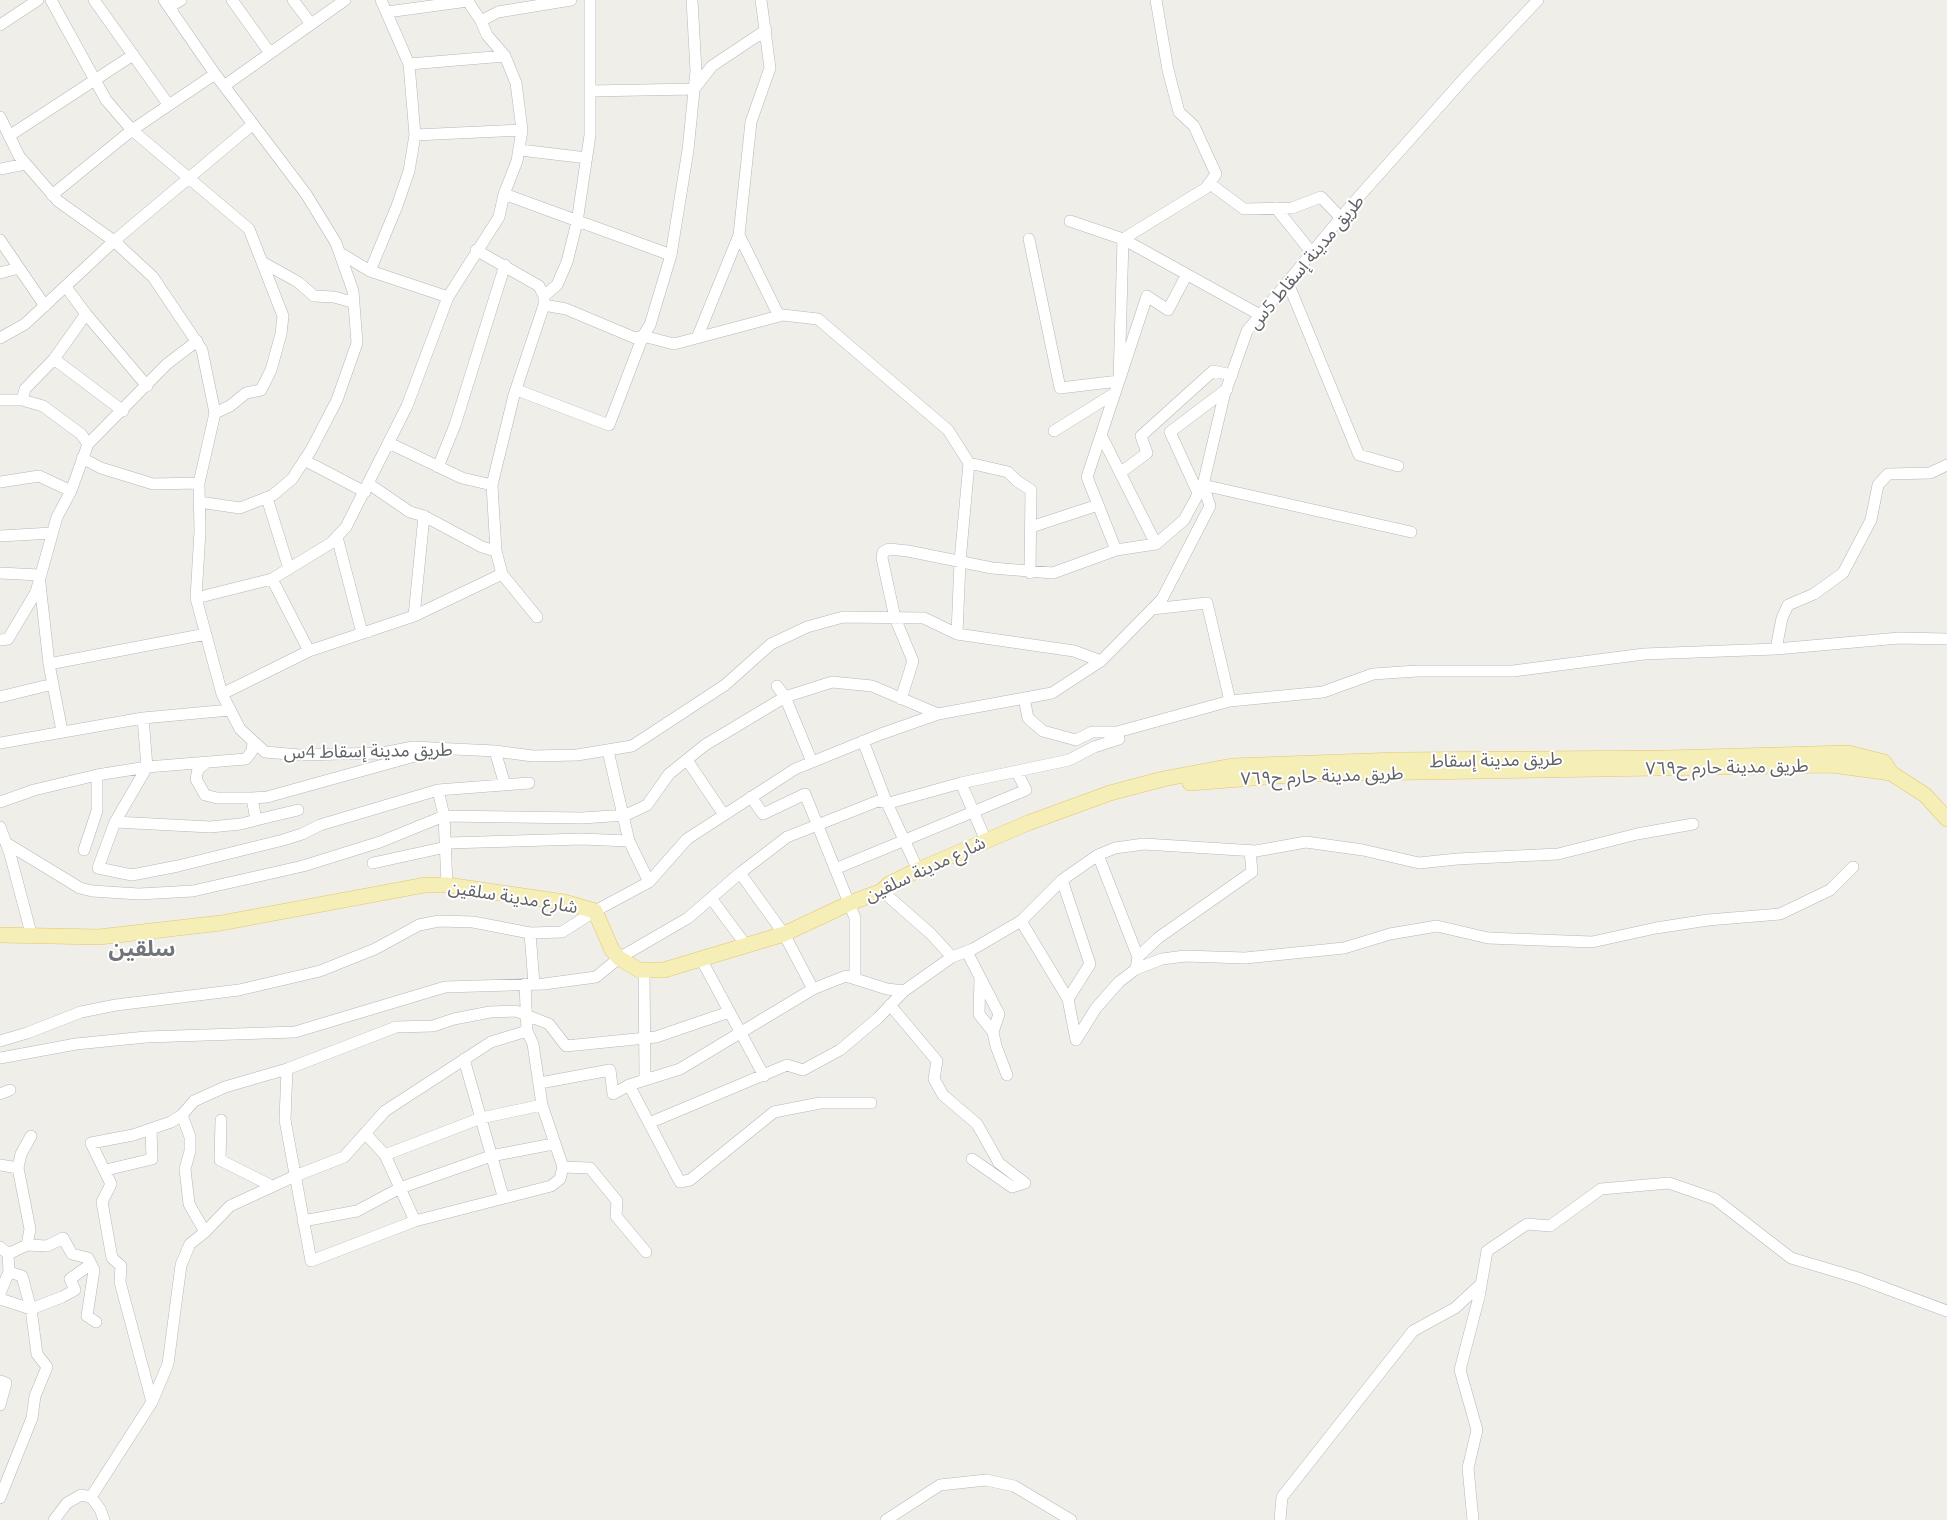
<!DOCTYPE html>
<meta charset="utf-8">
<style>
body{margin:0}
canvas{display:block;background:#f0eee9}
</style>
<canvas width="1947" height="1520"></canvas>
<script>
const ctx = document.querySelector('canvas').getContext('2d');
ctx.lineJoin = 'round';
const poly = rows => new Path2D(rows.map(r => 'M' + r).join(''));
function trace(path, color, width, dash) { ctx.strokeStyle = color; ctx.lineWidth = width; ctx.lineCap = dash ? 'butt' : 'round'; ctx.setLineDash(dash || []); ctx.stroke(path); }
function write(font, color, halo, rows, align = 'center') {
  ctx.font = font + ' Ubuntu,"Noto Sans Arabic",sans-serif'; ctx.lineWidth = 4; ctx.setLineDash([]); ctx.textBaseline = 'middle'; ctx.strokeStyle = halo; ctx.fillStyle = color; for (const [text, x, y, turn = 0] of rows) {
    ctx.save(); ctx.translate(x, y); ctx.rotate((+turn || 0) * Math.PI / 180); ctx.textAlign = isNaN(turn) ? turn : align; if (halo) ctx.strokeText(text, 0, 0); ctx.fillText(text, 0, 0); ctx.restore();
  }
}
const minor = poly([
 [51,0,106,100,132,130,249,229,283,316,281,334,271,370,261,390,246,393,230,406,215,413],
 [94,0,168,104],
 [164,0,215,74,306,194,336,243,353,291,357,343,337,400,311,450,292,479,273,495,240,508,199,502],
 [232,0,270,53],
 [293,0,311,24],
 [169,7,181,0],
 [387,12,468,1],
 [481,21,498,12,571,0],
 [0,25,38,0],
 [409,64,505,56],
 [224,86,345,0],
 [590,91,694,89,712,66,766,30],
 [0,117,19,156,58,201,114,241,153,277,202,350,215,413,199,483,200,531,196,598,222,694,240,729,265,752,300,755,383,753,413,747,495,751,533,756,577,755,632,746,725,685,771,644,807,627,843,617,924,618,957,634,1074,651,1101,661],
 [415,135,522,130],
 [9,136,133,55],
 [520,150,587,158],
 [0,169,26,164],
 [1209,183,1244,209,1292,208,1321,197,1341,218],
 [504,194,671,255],
 [52,195,132,130,215,74],
 [1276,208,1312,253],
 [1070,221,1123,239,1260,315],
 [739,235,779,316],
 [1029,239,1060,388,1119,381,1147,296,1168,310,1186,276],
 [0,240,45,306],
 [476,250,539,286,544,296,544,305,514,395,492,485,496,551,502,574,537,617],
 [340,253,370,271,448,297],
 [262,262,298,282,314,296,334,297,352,302],
 [370,271,397,206,409,171,415,135,409,64,381,0],
 [0,273,19,268],
 [1288,283,1359,455,1398,466],
 [66,287,86,314,147,386],
 [544,296,557,285,567,262,577,222,590,135,590,0],
 [544,305,566,309,635,338,643,336,650,325,671,255,688,150,696,71,692,0],
 [0,338,25,324,114,241,253,124],
 [697,338,739,235,751,122,770,68,761,0],
 [54,359,123,411],
 [517,390,609,425,643,336,674,344,783,315,818,319,948,430,969,463,960,561,957,634],
 [0,400,22,400,43,406,81,434,88,444],
 [22,400,25,389,54,359,86,314],
 [1054,431,1115,393],
 [1101,435,1156,544],
 [389,443,462,478,492,485],
 [82,458,101,468,153,484,199,483],
 [304,460,365,492],
 [969,463,1008,472,1017,481,1031,490,1030,573],
 [438,467,455,425,505,265],
 [1120,473,1147,453,1141,436,1213,371,1232,375],
 [0,482,39,476,71,491],
 [369,484,410,512,424,516,482,547,496,551],
 [1198,493,1170,432,1227,389],
 [267,498,289,569],
 [1031,527,1098,505],
 [0,536,52,533],
 [337,537,361,629,368,632],
 [1116,550,1087,477,1119,381,1123,239,1206,188,1216,174,1194,126,1179,112,1168,70,1156,0],
 [0,573,39,575,49,664,206,634],
 [272,579,309,651],
 [196,598,272,579,331,543,346,527,407,406,448,297,499,217,504,194,517,161,522,130,516,83,505,56,487,35,481,21,467,0],
 [1152,609,1207,603,1230,701],
 [414,616,424,516],
 [0,640,8,639,36,592,57,517,71,491,88,444,167,364,197,341],
 [1776,649,1782,618,1788,605,1814,594,1843,573,1871,520,1878,485,1888,474,1930,473,1947,465],
 [49,664,62,731],
 [777,686,785,697,812,762],
 [222,694,309,651,414,616,502,574],
 [0,697,53,684],
 [1024,698,1028,718,1043,731,1076,740,1092,732,1117,732,1230,701,1323,692,1373,674,1417,671,1513,671,1644,654,1776,649,1899,638,1947,639],
 [901,699,913,661,895,618,882,558,883,552,889,549,908,551,992,568,1053,573,1116,550,1156,544,1184,520,1203,485,1411,532],
 [143,718,147,767,115,822,98,868,132,875,178,866,283,840,302,834,320,825,438,790,529,783],
 [863,741,886,801,918,870],
 [0,743,143,718,230,710],
 [495,751,505,785],
 [608,751,629,841,649,882],
 [687,760,724,815],
 [206,763,198,769,196,779,205,795,217,798,252,798,267,797,433,751],
 [961,783,986,841],
 [438,790,444,816,447,885],
 [751,797,763,814,805,794,855,918,855,977],
 [0,802,34,790,97,775,147,767,246,759,252,751,253,743],
 [256,820,298,810],
 [115,822,210,827,241,824,256,820,252,798],
 [0,827,10,854,32,937],
 [6,843,80,888,92,891,139,894,193,891,303,866,380,842,444,816,582,818,626,815,647,805,669,774,705,745,785,697,832,682,872,686,938,714],
 [84,850,97,811,97,775],
 [1098,855,1138,957],
 [373,863,446,847,448,843,582,839,629,841],
 [835,869,1026,790,1017,772],
 [740,873,784,934,813,989],
 [1062,880,1090,964,1068,999,1076,1040,1096,1008,1119,982,1136,969,1138,957,1158,938,1252,872,1250,851],
 [882,891,931,934,952,957],
 [711,898,745,944],
 [1021,921,1068,999],
 [530,933,534,984],
 [967,952,999,1014,993,1032,996,1046,1007,1075],
 [701,959,764,1076],
 [1136,969,1162,959,1185,956,1245,958,1344,948,1390,934,1437,926,1488,938,1592,942,1656,928,1708,920,1780,914,1830,890,1853,867],
 [644,970,645,1079],
 [980,978,979,1014,993,1032],
 [525,984,527,1031,533,1044,542,1105,563,1167,590,1168,617,1201,616,1216,646,1252],
 [890,1005,937,1061,934,1079,943,1095,977,1124,999,1163,1025,1183,1012,1187,972,1159],
 [0,1041,27,1033,81,1012,116,1005,239,990,320,971,375,949,419,925,439,921,473,922,530,933,562,932,595,911,649,882,687,839,795,769,881,734,938,714,1052,693,1101,661,1162,599,1210,506,1203,485,1224,396,1247,331,1348,209,1469,73,1538,0],
 [0,1058,76,1044,146,1037,295,1032,445,987,544,984,596,977,619,958,688,918,740,873,787,837,878,801,889,803,961,783,1069,760,1094,747,1119,739,1117,732],
 [464,1059,503,1196],
 [287,1069,285,1120,311,1261,415,1221,551,1186,560,1179,563,1167],
 [540,1083,610,1070,613,1094,629,1085],
 [0,1094,10,1090],
 [871,1103,820,1103,774,1112,690,1180,680,1182,629,1085,680,1069,813,989,846,976,887,989,904,991,952,957,973,949,1021,921,1062,880,1098,855,1115,848,1144,844,1256,851,1306,842,1363,850,1419,863,1457,859,1558,854,1637,834,1693,824],
 [182,1115,190,1137,190,1151,185,1169,189,1204,205,1232],
 [221,1120,220,1160,272,1186],
 [649,1123,787,1065,803,1070,840,1050,878,1018,904,991],
 [365,1133,385,1155,415,1221],
 [385,1155,481,1118,542,1105],
 [0,1165,18,1168],
 [106,1170,152,1159,151,1129],
 [303,1221,357,1211,400,1188,491,1156,553,1144],
 [27,1245,30,1229,18,1168,21,1154,31,1136],
 [0,1247,8,1254,27,1245,47,1246,63,1238,72,1254,88,1258,94,1270,87,1316,96,1322],
 [0,1293,9,1272,8,1254],
 [0,1299,31,1309,62,1297,75,1290,70,1279,91,1264],
 [0,1381,6,1383,0,1405],
 [152,1402,120,1282,121,1266,112,1258,102,1202,111,1184,91,1143,133,1135,171,1122,182,1115,194,1101,225,1087,287,1069,396,1027,433,1026,454,1019,490,1012,516,1011,549,1024,566,1046,656,1037,729,1012],
 [91,1497,152,1402,168,1364,181,1265,190,1244,205,1232,230,1206,295,1176,344,1157,385,1111,491,1042,527,1031],
 [0,1498,32,1418,35,1396,47,1367,37,1354,31,1309,22,1276,9,1272],
 [54,1520,67,1503,81,1495,91,1497,100,1509,104,1520],
 [886,1520,940,1485,986,1480,1014,1486,1071,1520],
 [1280,1520,1282,1497,1413,1331,1455,1308,1481,1284],
 [1473,1520,1468,1468,1477,1430,1460,1370,1479,1297,1487,1251,1527,1224,1550,1226,1601,1189,1669,1183,1715,1199,1791,1258,1858,1278,1947,1311]
]);
const major = poly([
 [1190,783,1303,774,1832,765,1891,773],
 [0,935,99,937,221,923,425,885,447,885,564,902,595,911,612,950,619,958,639,970,664,970,784,934,850,903,882,891,889,884,918,870,1028,823,1110,793,1163,779,1232,766,1397,760,1669,758,1848,753,1884,762,1891,773,1925,795,1947,819]
]);
trace(minor, '#b5b7bb', 12);
trace(major, '#e2c570', 16);
trace(minor, '#fff', 11);
trace(major, '#f6eeb7', 15);
write('18px', '#606267', '#fff', [
 ["طريق مدينة إسقاط 5س",1306,262,-50],
 ["طريق مدينة إسقاط 4س",368,751,-1],
 ["طريق مدينة إسقاط",1496,760,-1],
 ["طريق مدينة حارم ح٧٦٩",1727,767,-1],
 ["طريق مدينة حارم ح٧٦٩",1322,776,-2],
 ["شارع مدينة سلقين",925,869,-25],
 ["شارع مدينة سلقين",513,897,9]
]);
write('bold 22px', '#717478', '#fff', [
 ["سلقين",142,949]
]);
</script>
